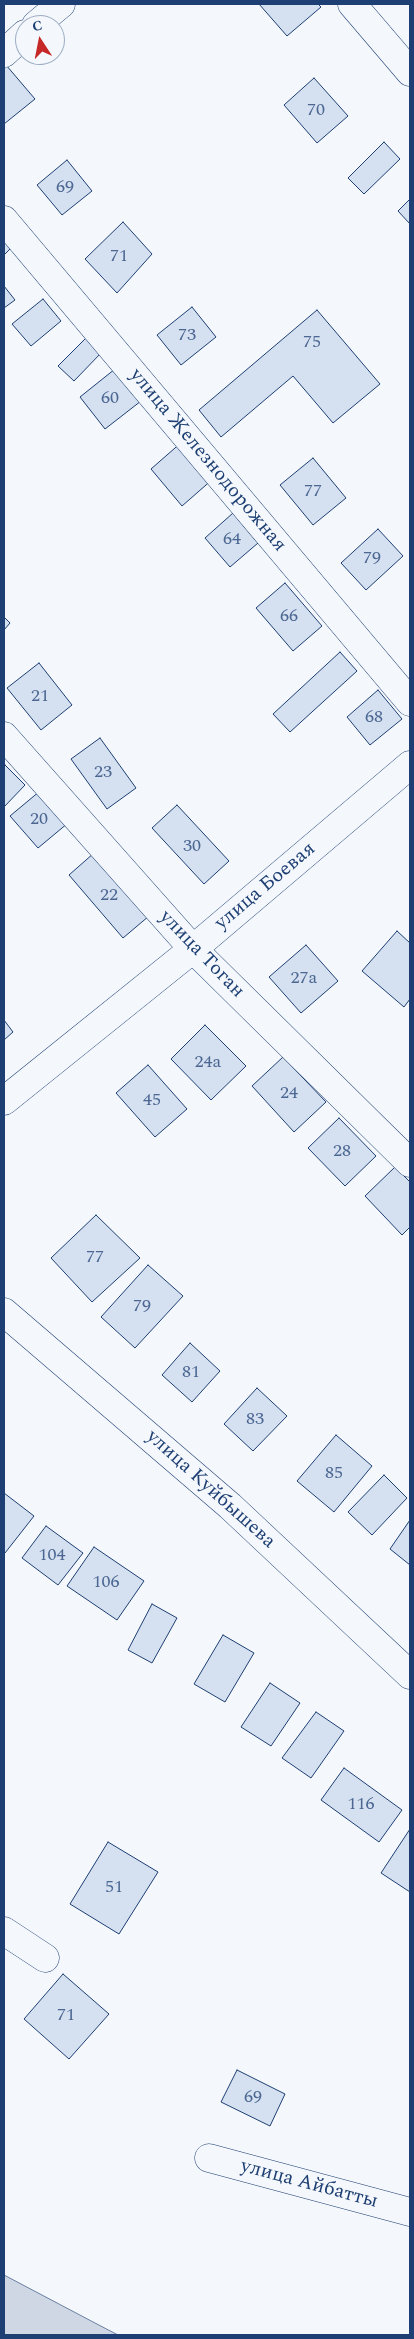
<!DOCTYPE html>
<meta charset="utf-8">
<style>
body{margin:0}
#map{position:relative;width:414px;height:2339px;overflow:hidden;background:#f4f7fb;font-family:Spectral,serif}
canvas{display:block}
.frame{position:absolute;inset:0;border:5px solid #1d3f73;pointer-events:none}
.north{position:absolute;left:15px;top:15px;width:50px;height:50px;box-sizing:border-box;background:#f4f7fb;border:1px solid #9eadc5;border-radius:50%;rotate:349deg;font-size:14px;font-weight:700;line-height:20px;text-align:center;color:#1d3f73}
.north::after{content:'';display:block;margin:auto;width:18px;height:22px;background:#c62828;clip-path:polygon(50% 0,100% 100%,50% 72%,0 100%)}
</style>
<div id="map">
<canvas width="414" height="2339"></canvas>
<div class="frame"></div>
<div class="north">С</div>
</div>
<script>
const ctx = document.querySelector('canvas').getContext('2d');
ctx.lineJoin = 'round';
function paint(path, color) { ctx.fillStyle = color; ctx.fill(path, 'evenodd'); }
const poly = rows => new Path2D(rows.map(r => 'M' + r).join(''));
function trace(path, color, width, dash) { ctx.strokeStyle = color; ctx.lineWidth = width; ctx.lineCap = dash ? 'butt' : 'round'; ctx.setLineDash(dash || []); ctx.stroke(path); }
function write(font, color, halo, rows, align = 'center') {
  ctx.font = font + ' Spectral,serif'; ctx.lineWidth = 4; ctx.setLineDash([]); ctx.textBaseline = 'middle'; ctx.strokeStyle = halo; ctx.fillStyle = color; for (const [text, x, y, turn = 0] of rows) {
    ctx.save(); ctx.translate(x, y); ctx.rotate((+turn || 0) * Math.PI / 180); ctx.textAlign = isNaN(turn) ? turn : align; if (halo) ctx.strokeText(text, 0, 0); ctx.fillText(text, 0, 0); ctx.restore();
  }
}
const water = poly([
 [4,2275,95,2323,118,2335,4,2335,4,2275]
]);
paint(water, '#cfd7e4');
trace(water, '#687fa3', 1);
const building = poly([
 [259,4,318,4,321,7,287,36,259,4],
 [6,65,35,99,4,124,4,67,6,65],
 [314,78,348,116,317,143,284,105,314,78],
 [384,142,400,159,364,194,348,178,384,142],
 [67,160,92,191,62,215,37,185,67,160],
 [410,199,410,224,398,211,410,199],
 [123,222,152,254,117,293,85,259,123,222],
 [4,238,12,247,4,255,4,238],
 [4,286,15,300,4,308,4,286],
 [43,299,61,321,31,346,12,324,43,299],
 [192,307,216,337,181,365,157,335,192,307],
 [317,310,380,384,333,423,293,376,221,437,199,410,317,310],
 [87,337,102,352,74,381,58,366,87,337],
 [115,369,141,401,105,429,80,397,115,369],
 [183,441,214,478,182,506,151,469,183,441],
 [313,458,346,498,313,525,280,485,313,458],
 [233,513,258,543,230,567,205,538,233,513],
 [378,529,403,556,366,590,341,563,378,529],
 [285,583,322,626,293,651,256,608,285,583],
 [4,617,10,623,4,630,4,617],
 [340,652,357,671,290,732,273,714,340,652],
 [39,663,72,705,41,730,7,688,39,663],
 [378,690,402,719,370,745,347,717,378,690],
 [100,738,136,788,107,809,71,759,100,738],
 [5,765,25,785,4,807,4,766,5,765],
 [40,791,68,823,38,848,10,816,40,791],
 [177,805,229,861,204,884,152,828,177,805],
 [94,853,149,916,123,938,69,875,94,853],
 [397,931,410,943,410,999,404,1007,362,971,397,931],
 [306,945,338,981,301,1013,269,977,306,945],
 [4,1020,13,1032,4,1040,4,1020],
 [205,1025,246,1066,211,1100,171,1059,205,1025],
 [283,1057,326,1102,294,1132,252,1086,283,1057],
 [148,1065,187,1109,155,1137,116,1093,148,1065],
 [339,1118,376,1156,345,1186,308,1148,339,1118],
 [395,1167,410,1182,410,1227,402,1235,365,1196,395,1167],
 [96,1215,140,1258,92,1302,51,1258,96,1215],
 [148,1265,183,1296,135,1348,101,1317,148,1265],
 [190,1343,220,1371,192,1402,162,1375,190,1343],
 [257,1388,287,1416,253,1451,224,1424,257,1388],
 [336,1435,372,1466,334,1512,297,1481,336,1435],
 [384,1475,407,1498,372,1535,348,1512,384,1475],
 [4,1493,34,1516,5,1553,4,1552,4,1493],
 [410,1520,410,1565,390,1549,410,1520],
 [46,1526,83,1553,58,1585,22,1558,46,1526],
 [94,1547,144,1581,117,1620,67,1586,94,1547],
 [152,1604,177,1618,152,1663,128,1650,152,1604],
 [223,1635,254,1653,225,1702,194,1684,223,1635],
 [270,1683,300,1703,271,1746,241,1727,270,1683],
 [316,1712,344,1731,311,1778,282,1758,316,1712],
 [344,1768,402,1810,379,1842,321,1800,344,1768],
 [410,1829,410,1892,381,1873,410,1829],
 [108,1842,158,1872,119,1934,70,1904,108,1842],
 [63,1974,109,2014,69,2059,24,2019,63,1974],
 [237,2070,285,2094,270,2126,221,2102,237,2070]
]);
paint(building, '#d5e0f0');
trace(building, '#1d3f73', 1);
const street = poly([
 [352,4,410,72],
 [36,25,61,4],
 [4,53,25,34],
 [4,220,410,702],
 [4,736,193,949,410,1163],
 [4,1101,193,949,410,765],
 [4,1312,230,1506,410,1675],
 [4,1931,45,1958],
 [209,2158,410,2212]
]);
trace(street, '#1d3f73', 29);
trace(street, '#f4f7fb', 28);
write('18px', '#4b6792', null, [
 ["70",316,111],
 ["69",65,188],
 ["71",119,257],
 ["73",187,336],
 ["75",312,343],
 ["60",110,399],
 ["77",313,492],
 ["64",232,540],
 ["79",372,559],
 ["66",289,617],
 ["21",40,697],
 ["68",374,718],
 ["23",103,773],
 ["20",39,820],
 ["30",192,847],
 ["22",109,896],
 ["27а",304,979],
 ["24а",208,1063],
 ["24",289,1094],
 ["45",152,1101],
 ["28",342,1152],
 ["77",95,1258],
 ["79",142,1307],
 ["81",191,1373],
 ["83",255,1420],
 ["85",334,1474],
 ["104",52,1556],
 ["106",106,1583],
 ["116",361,1805],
 ["51",114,1888],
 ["71",66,2016],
 ["69",253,2098]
]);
write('20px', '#1d3f73', '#f4f7fb', [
 ["улица Железнодорожная",207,461,50],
 ["улица Боевая",266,887,-40],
 ["улица Тоган",201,955,46],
 ["улица Куйбышева",210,1490,42],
 ["улица Айбатты",309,2185,15]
]);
</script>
